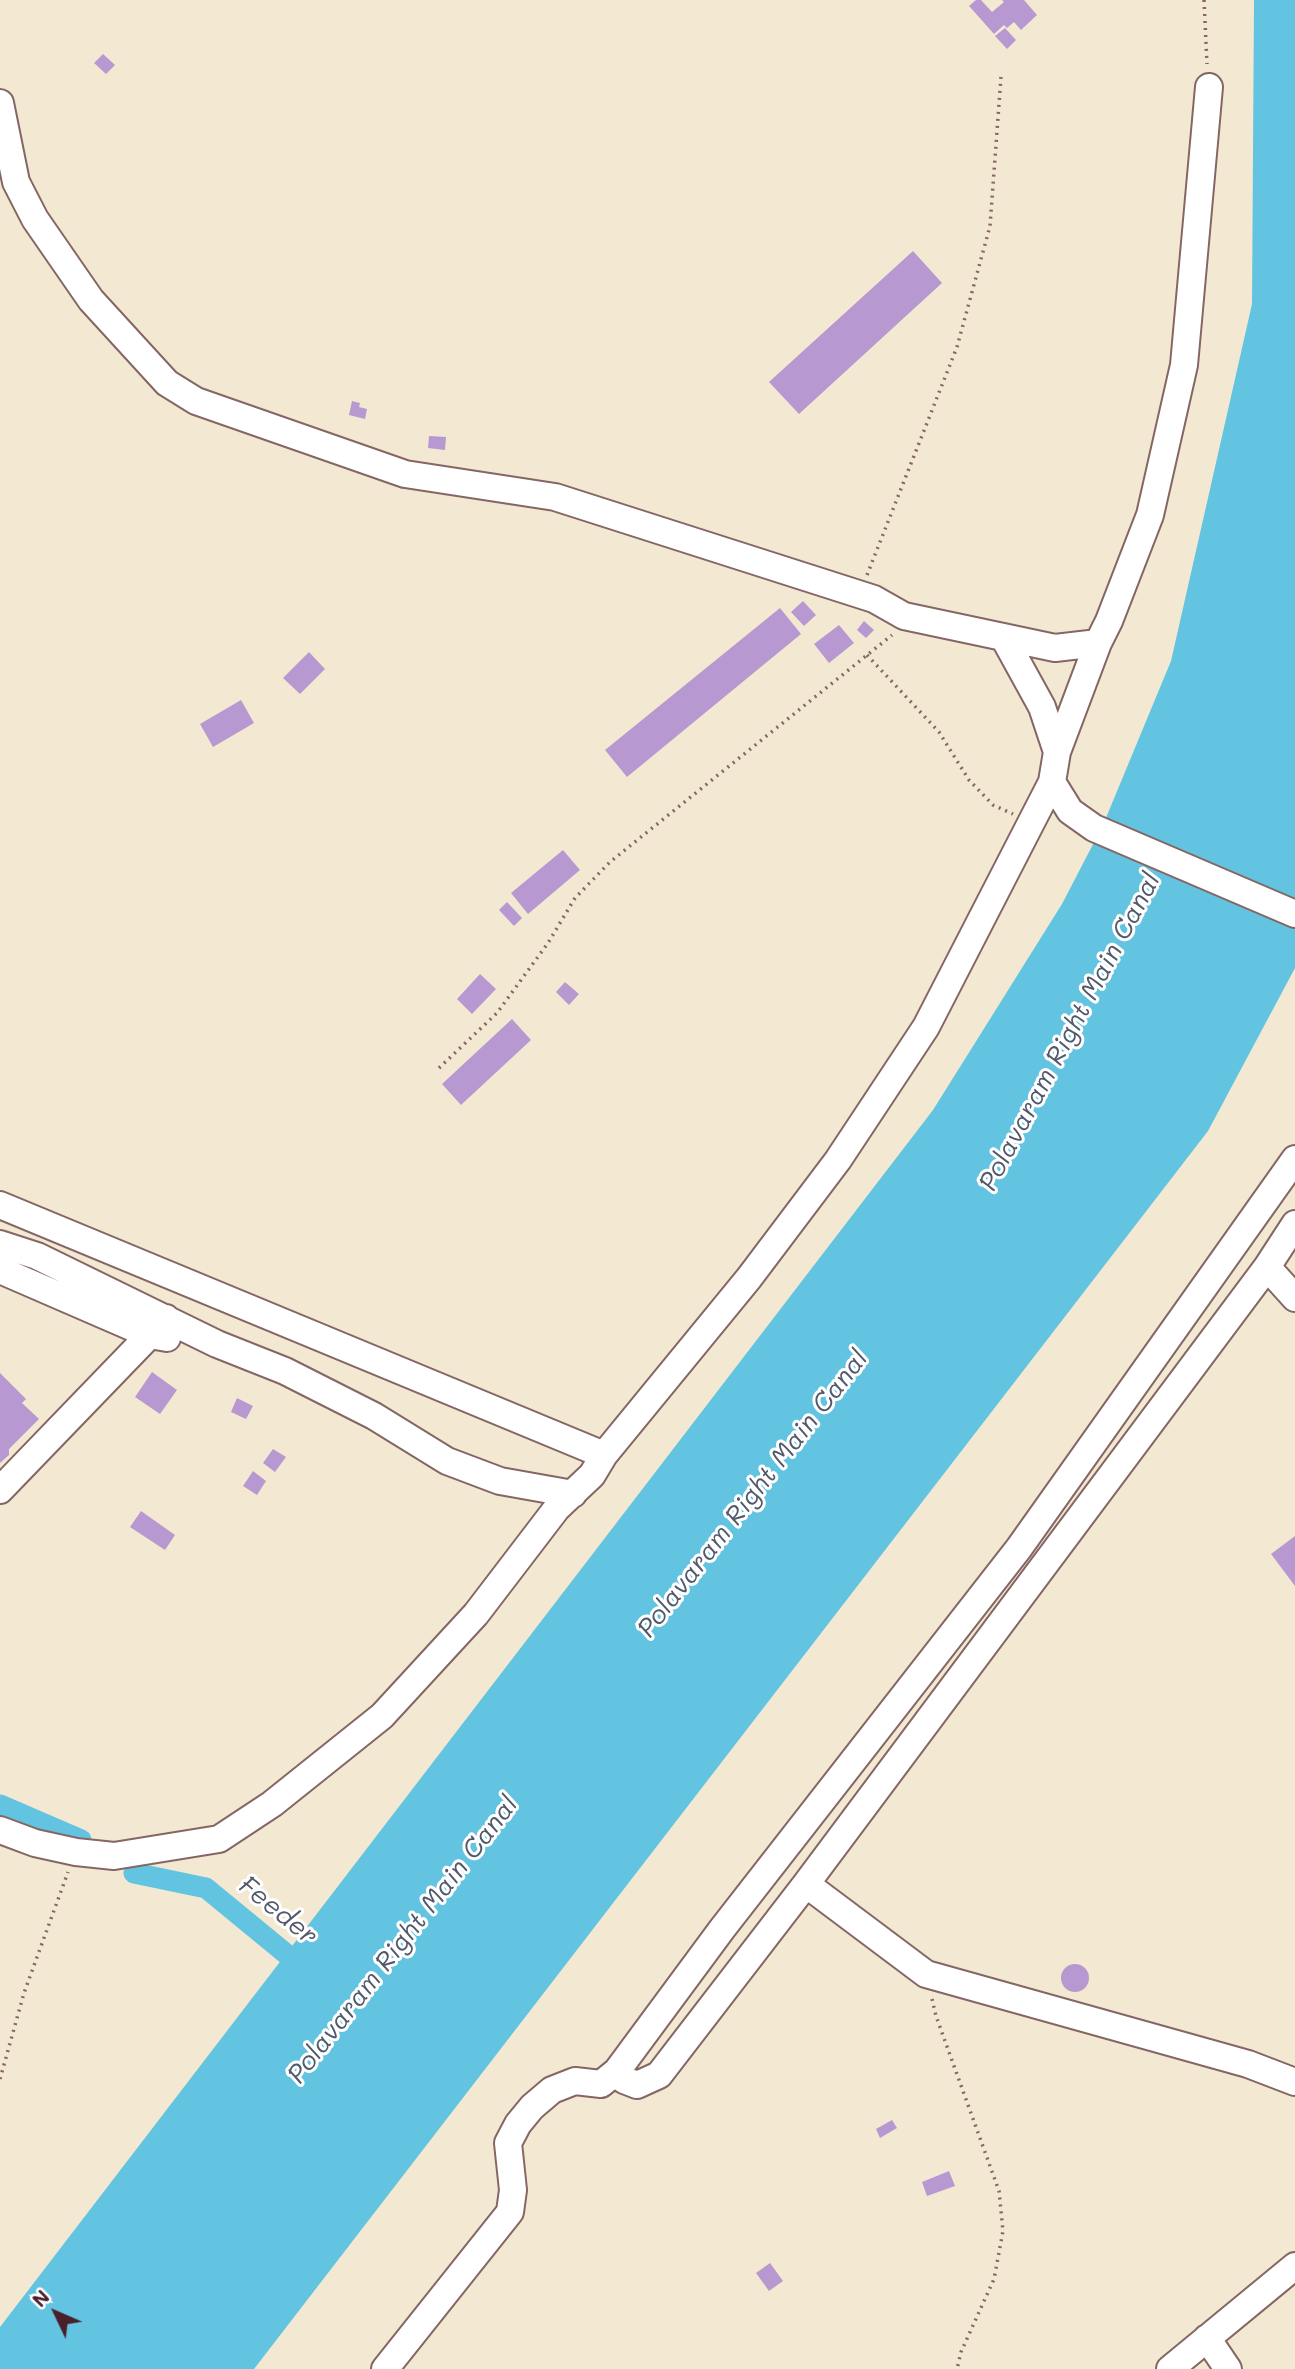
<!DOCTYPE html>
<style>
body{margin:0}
#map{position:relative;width:1295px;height:2369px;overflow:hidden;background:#f3e9d2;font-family:Mali,sans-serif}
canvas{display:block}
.north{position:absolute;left:21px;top:2278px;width:70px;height:70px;-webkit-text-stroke:5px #fff;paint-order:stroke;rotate:314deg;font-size:19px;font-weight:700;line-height:28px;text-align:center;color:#4a1f2b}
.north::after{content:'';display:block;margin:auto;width:24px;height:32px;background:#4a1f2b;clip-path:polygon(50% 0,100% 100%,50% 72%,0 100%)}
</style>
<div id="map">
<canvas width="1295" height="2369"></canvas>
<div class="north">N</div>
</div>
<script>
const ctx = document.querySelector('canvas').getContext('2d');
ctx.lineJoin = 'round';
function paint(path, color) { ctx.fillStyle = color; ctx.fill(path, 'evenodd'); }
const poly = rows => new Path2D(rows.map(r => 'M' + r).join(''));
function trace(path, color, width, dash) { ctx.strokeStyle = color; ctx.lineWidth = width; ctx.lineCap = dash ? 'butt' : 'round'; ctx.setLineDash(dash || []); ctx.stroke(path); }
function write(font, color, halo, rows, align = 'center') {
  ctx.font = font + ' Mali,sans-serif'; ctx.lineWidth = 6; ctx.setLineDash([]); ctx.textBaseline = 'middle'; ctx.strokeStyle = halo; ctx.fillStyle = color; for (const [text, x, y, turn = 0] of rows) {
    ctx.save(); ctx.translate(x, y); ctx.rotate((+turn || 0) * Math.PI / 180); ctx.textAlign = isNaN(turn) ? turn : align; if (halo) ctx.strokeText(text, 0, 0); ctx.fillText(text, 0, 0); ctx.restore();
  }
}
paint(poly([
 [1254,0,1295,0,1295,968,1208,1131,254,2369,0,2369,0,2327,933,1110,1062,904,1103,825,1171,661,1252,304]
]), '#62c4e0');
trace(poly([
 [0,1805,81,1840],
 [134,1873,206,1888,307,1971]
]), '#62c4e0', 21);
paint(poly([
 [976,0,981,0,992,12,1004,2,1002,0,1024,0,1037,15,1021,30,1014,22,1007,28,1004,25,994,34,969,6],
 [1005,28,1016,40,1007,49,995,36],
 [103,54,115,65,106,74,94,63],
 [913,251,942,283,799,414,769,382],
 [352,401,360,403,359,407,367,409,365,419,349,415],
 [429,436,446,437,445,450,428,448],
 [803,601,816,615,804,626,791,612],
 [780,608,801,634,627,777,605,750],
 [864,621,874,630,866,638,857,630],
 [839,625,854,643,829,663,814,644],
 [309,652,325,669,300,694,283,678],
 [241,700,254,723,213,747,200,724],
 [563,850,580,870,528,914,511,893],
 [507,902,522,918,514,926,499,910],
 [480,974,496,989,472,1014,457,999],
 [565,982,579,994,569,1005,556,992],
 [512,1019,531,1040,461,1105,442,1084],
 [152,1372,177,1390,160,1414,135,1397],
 [0,1373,26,1399,22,1403,39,1419,9,1449,9,1455,0,1463],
 [237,1398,253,1406,246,1419,231,1412],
 [273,1449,286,1457,275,1472,263,1463],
 [253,1471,266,1481,257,1495,243,1486],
 [141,1511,175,1535,165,1550,130,1527],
 [1295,1536,1295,1586,1271,1554],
 '1061 1978a14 14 0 1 1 28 0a14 14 0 1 1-28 0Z',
 [892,2120,897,2128,880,2138,876,2129],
 [949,2171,955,2186,927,2196,922,2182],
 [770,2263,783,2281,769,2291,756,2273]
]), '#b898d0');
const minor = poly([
 [0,103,16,182,35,219,91,300,167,383,196,401,405,474,555,497,874,599,904,616,1055,648,1098,643,1109,621,1150,515,1184,365,1209,87],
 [1057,752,1098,643],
 [1052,782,1070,811,1094,828,1295,914],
 [0,1205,604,1455],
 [0,1244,37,1256,217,1344,285,1371,374,1416,447,1461,500,1481,573,1494],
 [1267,1267,1295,1298],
 [0,1270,150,1335,167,1338],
 [0,1490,166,1318],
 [0,1830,35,1843,76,1852,114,1856,219,1839,272,1804,382,1716,476,1614,557,1508,592,1475,604,1455,749,1278,838,1160,926,1027,1052,782,1057,752,1042,707,1004,638],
 [806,1884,926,1974,1248,2064,1295,2082],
 [617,2071,624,2080,637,2085,659,2075,806,1884,1267,1267,1295,1224],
 [1207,2338,1228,2369],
 [385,2369,510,2212,513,2190,508,2143,518,2124,532,2107,552,2090,575,2081,601,2084,617,2071,722,1929,1019,1548,1295,1159],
 [1170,2369,1295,2266]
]);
trace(minor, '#856665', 30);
trace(poly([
 [1204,0,1207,64],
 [867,575,957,347,990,226,1001,77],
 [867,655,939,732,969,780,993,805,1013,814],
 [439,1068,497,1013,548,943,575,898,610,862,892,635],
 [932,1999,936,2016,999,2191,1003,2231,994,2279,961,2352,957,2369],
 [0,2079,24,1993,68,1872]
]), '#856665', 3.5, [2, 5]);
trace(minor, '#fff', 26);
write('italic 26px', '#52596a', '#fff', [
 ["Polavaram Right Main Canal",1070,1032,-62],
 ["Polavaram Right Main Canal",753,1494,-52],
 ["Feeder",278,1911,39],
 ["Polavaram Right Main Canal",403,1940,-52]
]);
</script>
